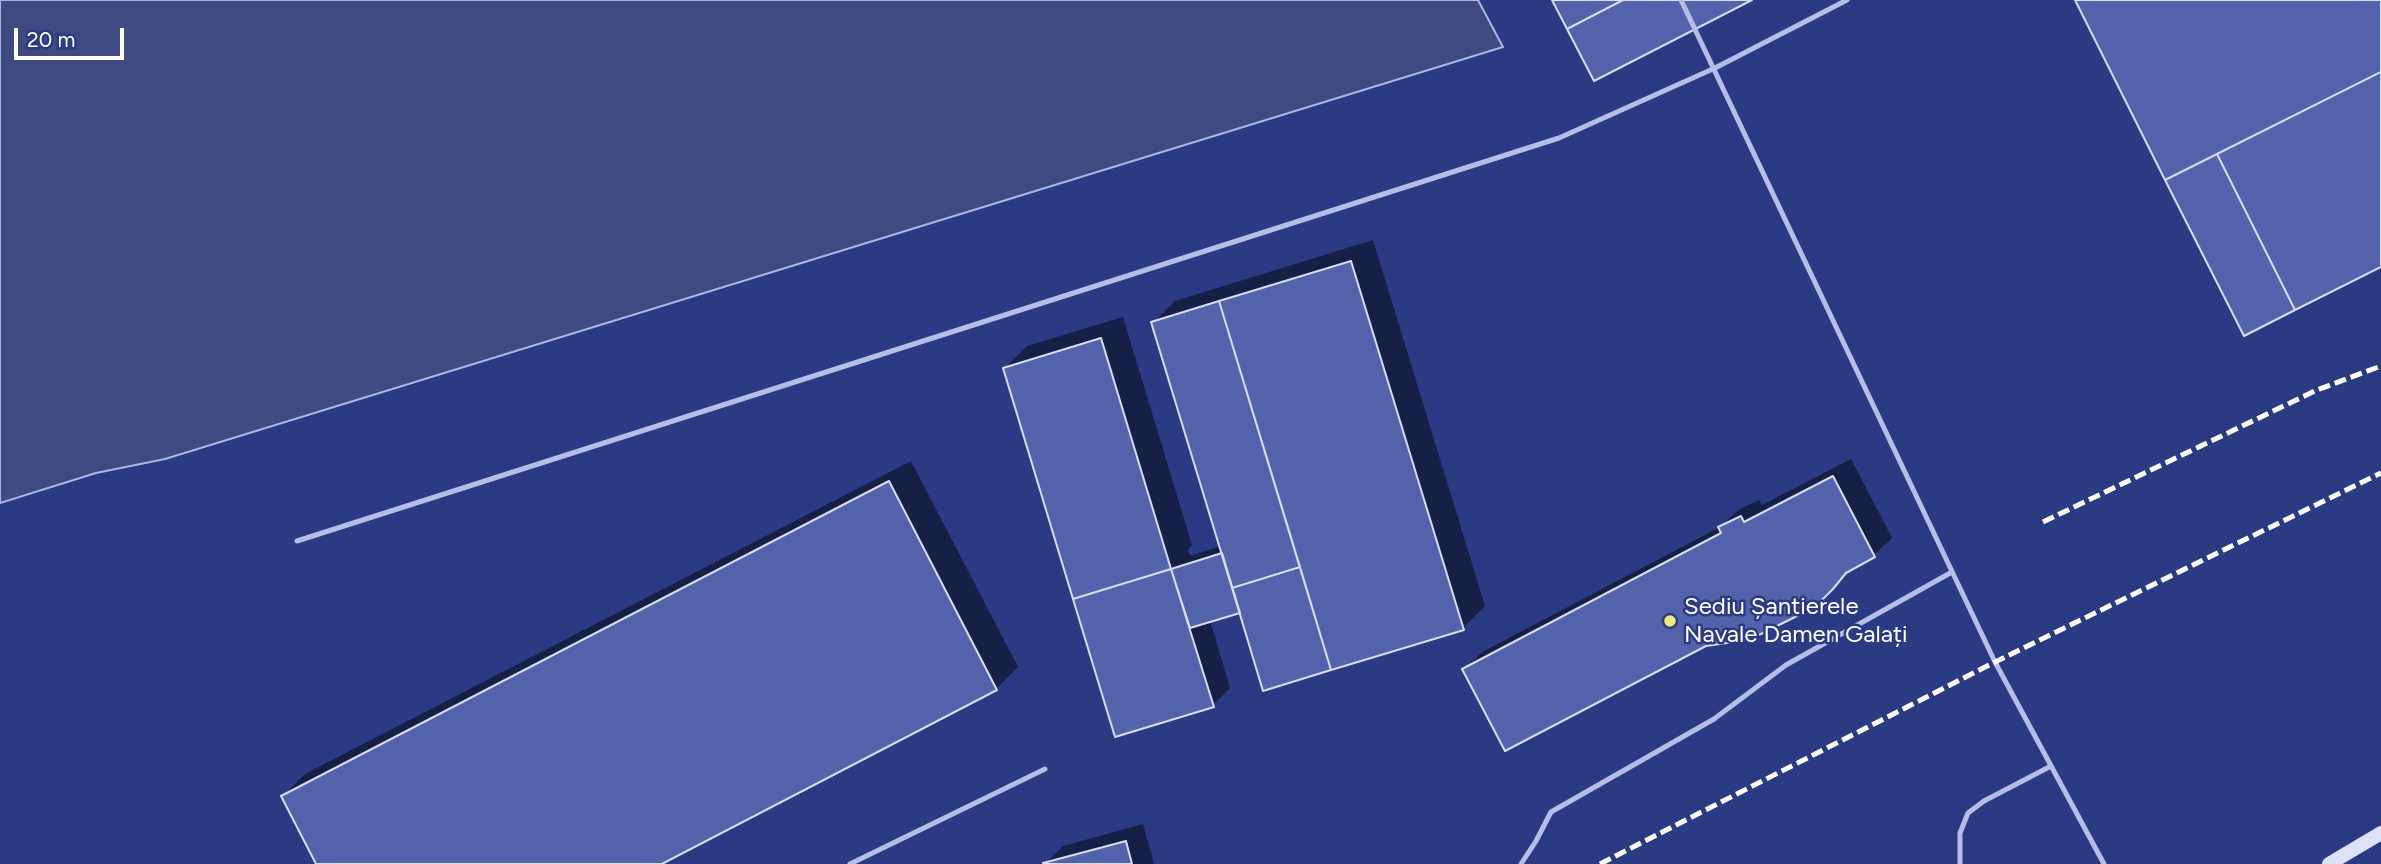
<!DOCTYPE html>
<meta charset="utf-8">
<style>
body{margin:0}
#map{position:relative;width:2381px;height:864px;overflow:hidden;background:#2a3a83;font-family:Figtree,sans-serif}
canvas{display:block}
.scale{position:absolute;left:14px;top:28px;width:110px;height:32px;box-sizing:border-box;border:4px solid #fff;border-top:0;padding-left:9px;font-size:21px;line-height:24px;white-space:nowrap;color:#fff;-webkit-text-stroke:5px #2a3a83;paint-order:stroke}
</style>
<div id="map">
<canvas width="2381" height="864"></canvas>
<div class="scale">20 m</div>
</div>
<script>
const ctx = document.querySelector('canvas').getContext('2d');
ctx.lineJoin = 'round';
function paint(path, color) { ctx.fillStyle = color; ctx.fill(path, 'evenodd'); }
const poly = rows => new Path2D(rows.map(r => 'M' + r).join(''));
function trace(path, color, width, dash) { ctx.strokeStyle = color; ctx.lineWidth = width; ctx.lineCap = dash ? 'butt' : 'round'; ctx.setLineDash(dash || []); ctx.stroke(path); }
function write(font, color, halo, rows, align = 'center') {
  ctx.font = font + ' Figtree,sans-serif'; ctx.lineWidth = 5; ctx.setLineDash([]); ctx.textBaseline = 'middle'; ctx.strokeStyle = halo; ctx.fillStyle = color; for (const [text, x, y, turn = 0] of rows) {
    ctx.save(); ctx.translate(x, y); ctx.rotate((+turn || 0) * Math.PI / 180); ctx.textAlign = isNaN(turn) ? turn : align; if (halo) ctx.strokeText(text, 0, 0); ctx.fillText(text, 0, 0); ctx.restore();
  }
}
const water = poly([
 [0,0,1478,0,1503,47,165,459,96,473,0,503,0,0]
]);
paint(water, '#3e4a80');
trace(water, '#a9b6e6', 2);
paint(poly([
 [1373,240,1485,606,1463,628,1241,610,1210,620,1230,688,1213,705,1005,368,1027,346,1123,317,1192,545,1188,550,1190,556,1221,546,1153,323,1175,301],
 [1851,459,1892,538,1874,555,1852,567,1832,588,1464,670,1482,652,1722,526,1738,510,1759,500,1762,505],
 [911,461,1018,667,996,689,658,864,318,864,283,796,305,774],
 [1143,824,1154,864,1045,864,1063,846]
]), '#0007');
const building = poly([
 [1552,0,1623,0,1567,29,1552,0],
 [1623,0,1752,0,1594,81,1567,29,1623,0],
 [2075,0,2381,0,2381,72,2165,180,2075,0],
 [2381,72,2381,267,2295,310,2217,154,2381,72],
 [2217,154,2295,310,2244,336,2165,180,2217,154],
 [1351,261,1464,630,1331,670,1219,301,1351,261],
 [1219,301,1300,567,1232,588,1151,322,1219,301],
 [1101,338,1171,569,1073,599,1003,368,1101,338],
 [1833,476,1875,557,1846,573,1833,589,1815,607,1761,634,1734,642,1706,646,1505,751,1462,669,1721,533,1718,527,1741,516,1744,522,1833,476],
 [889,481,997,690,662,864,316,864,281,796,889,481],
 [1222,553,1240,613,1190,628,1171,569,1222,553],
 [1300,567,1331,670,1263,691,1232,588,1300,567],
 [1171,569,1214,707,1115,737,1073,599,1171,569],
 [1126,841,1132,864,1044,864,1043,863,1126,841]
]);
paint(building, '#5363ab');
trace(building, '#d7ddf5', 2);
trace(poly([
 [1681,0,1995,662,2104,864],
 [297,541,1559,138,1715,68,1847,0],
 [850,864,1045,769],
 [1521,864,1536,841,1551,812,1714,719,1786,665,1952,572],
 [1960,864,1960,833,1968,813,1984,801,2051,766]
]), '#b4bee6', 5);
trace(poly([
 [2329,864,2381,833]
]), '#dde2f6', 14);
trace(poly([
 [2043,522,2317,390,2381,366],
 [1600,864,1995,662,2381,473]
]), '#fff', 5, [12, 5]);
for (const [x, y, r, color] of [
 [1670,621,7,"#ede97c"]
]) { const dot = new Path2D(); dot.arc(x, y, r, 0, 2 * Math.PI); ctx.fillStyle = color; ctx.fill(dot); trace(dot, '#2a3a83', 2.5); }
write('24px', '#fff', '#2a3a83', [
 ["Sediu Șantierele",1684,607],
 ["Navale Damen Galați",1684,635]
], 'left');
</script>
